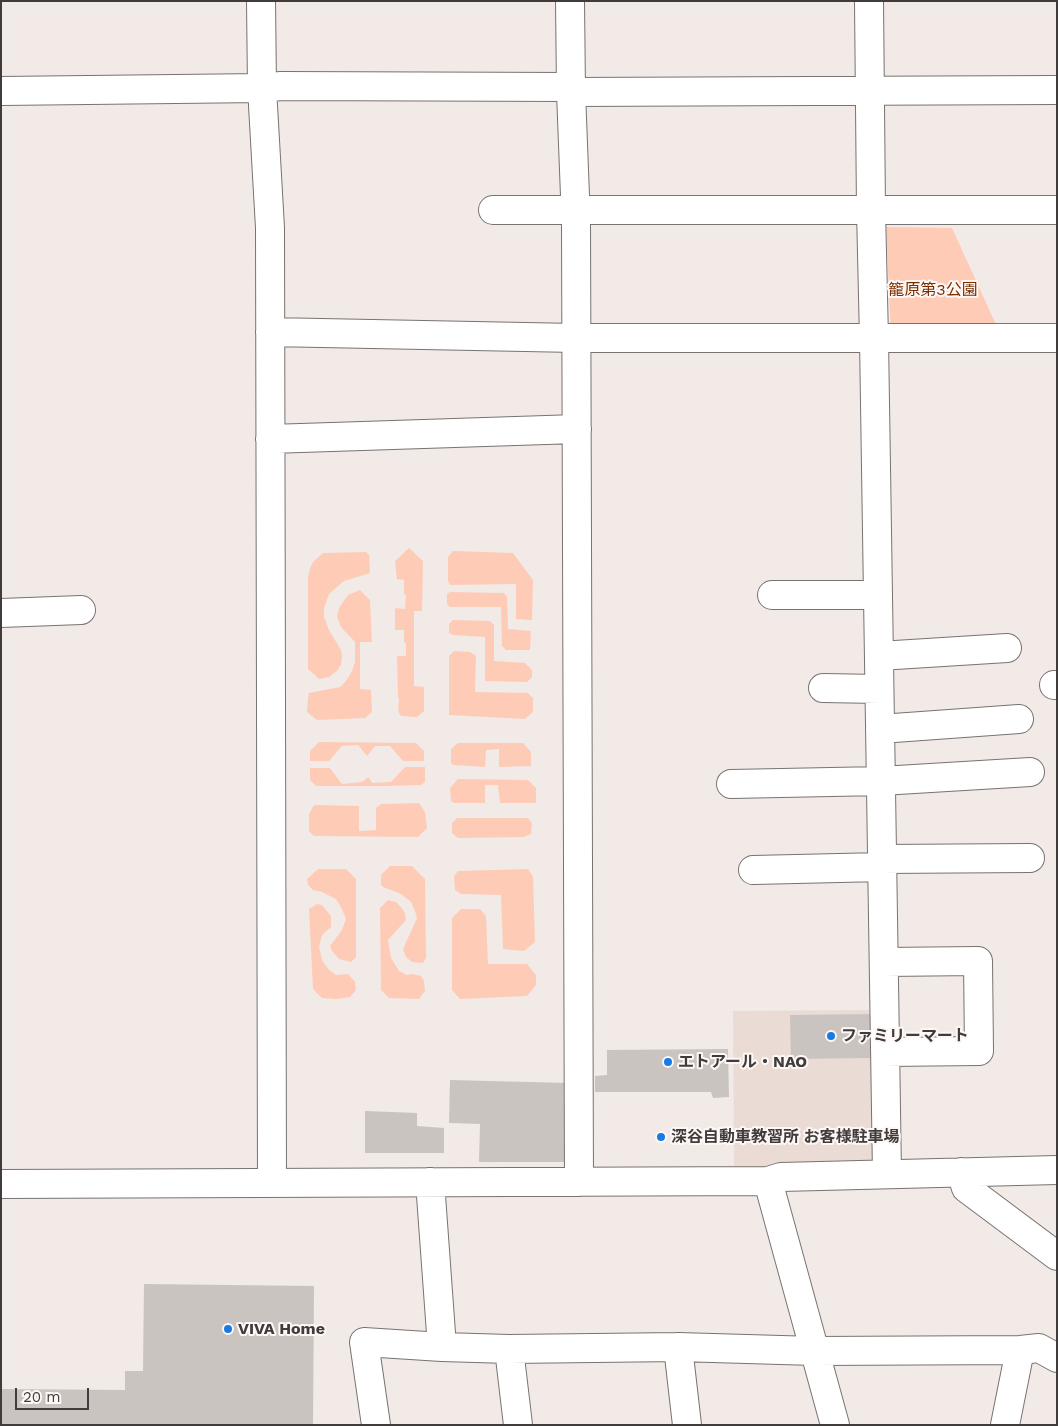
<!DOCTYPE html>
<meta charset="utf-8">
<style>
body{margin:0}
#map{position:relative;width:1058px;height:1426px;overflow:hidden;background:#f1eae7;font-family:"Work Sans",sans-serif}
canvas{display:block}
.frame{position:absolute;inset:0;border:2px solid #3f3c3b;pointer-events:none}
.scale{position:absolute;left:15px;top:1388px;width:74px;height:22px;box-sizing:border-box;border:2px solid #3f3c3b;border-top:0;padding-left:6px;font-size:15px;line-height:18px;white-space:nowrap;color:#3f3c3b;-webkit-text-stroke:4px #fef7f5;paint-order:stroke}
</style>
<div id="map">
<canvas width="1058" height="1426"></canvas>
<div class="frame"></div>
<div class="scale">20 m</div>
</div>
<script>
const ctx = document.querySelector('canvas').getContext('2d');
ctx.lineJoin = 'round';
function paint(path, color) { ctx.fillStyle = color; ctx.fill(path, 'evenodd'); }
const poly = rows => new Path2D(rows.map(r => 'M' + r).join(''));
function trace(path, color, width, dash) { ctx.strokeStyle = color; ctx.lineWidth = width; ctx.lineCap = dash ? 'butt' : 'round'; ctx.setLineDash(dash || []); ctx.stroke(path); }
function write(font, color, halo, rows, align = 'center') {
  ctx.font = font + ' "Work Sans","Noto Sans JP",sans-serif'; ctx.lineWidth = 4; ctx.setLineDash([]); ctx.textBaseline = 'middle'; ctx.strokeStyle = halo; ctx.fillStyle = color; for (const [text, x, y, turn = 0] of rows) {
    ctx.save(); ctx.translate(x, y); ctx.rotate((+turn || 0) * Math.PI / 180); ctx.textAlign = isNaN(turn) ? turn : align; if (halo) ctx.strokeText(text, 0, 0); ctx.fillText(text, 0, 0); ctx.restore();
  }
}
paint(poly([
 [877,1010,880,1158,872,1165,734,1167,733,1011]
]), '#eadcd5');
paint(poly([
 [886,227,952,228,999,331,891,333],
 [409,548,423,561,422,611,414,611,414,686,424,687,424,711,417,717,401,716,398,711,399,699,398,697,397,656,406,656,406,644,404,641,404,630,395,630,395,608,405,609,406,596,404,593,404,580,397,579,395,561],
 [453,551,513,553,533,580,532,620,516,619,516,584,450,585,448,581,448,557],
 [366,552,369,555,370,573,344,581,329,594,324,608,324,617,329,630,341,650,342,657,341,665,337,671,329,677,319,679,308,669,308,577,311,566,313,562,323,553],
 [360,590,370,600,372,642,360,642,360,689,371,690,372,712,365,718,317,720,307,712,308,698,309,693,340,687,346,681,352,671,355,662,355,642,341,627,337,617,339,608,348,595],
 [450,592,504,593,507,597,508,629,531,631,530,650,506,650,502,646,501,607,450,607,447,604,447,594],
 [453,620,490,621,494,625,494,661,525,663,532,670,532,677,527,682,485,681,485,637,453,635,449,633,449,624],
 [454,651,470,652,476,656,475,692,528,693,533,698,533,712,525,719,449,715,449,656],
 [319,742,416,743,424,751,424,761,403,761,390,746,375,746,367,756,358,745,342,746,329,761,310,761,310,751],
 [458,743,523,743,531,752,531,766,499,767,499,749,486,750,485,767,453,765,451,763,451,749],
 [405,767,425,767,425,782,421,785,386,786,316,786,310,780,310,768,330,768,342,784,362,782,367,778,369,778,372,783,391,782],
 [458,779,528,780,536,788,536,803,500,803,498,785,485,785,485,803,454,803,451,801,450,788],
 [419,803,425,812,427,828,418,837,314,836,309,831,309,814,314,805,359,806,359,831,376,830,376,808,381,804],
 [457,818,528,818,532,823,531,834,524,837,458,838,452,833,452,823],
 [390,866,412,866,425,879,426,958,423,963,412,962,406,957,403,949,417,918,415,911,411,902,401,894,383,887,381,885,381,875],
 [318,869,346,869,356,879,356,957,351,962,339,959,332,951,330,946,342,930,346,919,341,907,336,899,322,892,313,890,308,885,307,879],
 [528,869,533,877,535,942,524,951,503,949,501,895,461,894,455,890,454,876,458,871],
 [388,900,396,902,401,907,405,913,406,920,388,940,391,958,399,971,407,975,413,974,421,976,424,981,425,991,419,999,389,998,381,990,380,908],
 [317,904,322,905,331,916,331,927,322,935,319,947,322,960,329,970,336,975,348,974,355,982,356,990,350,997,337,999,322,998,313,989,309,909],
 [461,909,480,909,486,916,488,964,527,964,536,975,536,985,527,996,460,999,452,990,452,918]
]), '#feccb6');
paint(poly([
 [871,1014,872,1058,791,1059,790,1015],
 [728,1049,729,1097,713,1098,711,1092,595,1092,595,1076,607,1075,607,1050],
 [450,1080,569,1083,567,1162,479,1162,480,1124,449,1123],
 [365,1111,417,1113,417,1126,444,1128,444,1153,365,1153],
 [144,1284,314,1286,313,1425,1,1425,1,1389,125,1390,125,1371,143,1371]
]), '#cac4c1');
const minor = poly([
 [261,1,262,88,270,228,272,1183],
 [570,1,571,92,576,222,579,1182],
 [869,1,871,210,874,339,887,1174],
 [1,91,262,88,281,86,570,87],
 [571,92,1057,90],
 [493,210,1057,210],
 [270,332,576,338,1057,338],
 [270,439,577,429],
 [772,595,878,595],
 [1,613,81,610],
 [879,656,1007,648],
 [1054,685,1057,685],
 [823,688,879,689],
 [880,729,1019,719],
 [731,784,881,781,1030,772],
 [882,859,1030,858],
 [753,870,882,867],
 [884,962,978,961,979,1051,885,1052],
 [961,1172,966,1188,1057,1256],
 [768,1181,835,1425],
 [430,1182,442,1347],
 [1,1184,768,1181,781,1177,1057,1170],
 [678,1347,687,1425],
 [509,1349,518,1425],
 [376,1425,364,1342,442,1347,509,1349,678,1347,815,1351,1020,1350,1039,1348,1057,1358],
 [1005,1425,1020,1350]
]);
trace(minor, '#787370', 30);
trace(minor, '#fff', 28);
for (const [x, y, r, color] of [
 [831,1036,5,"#187be4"],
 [668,1062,5,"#187be4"],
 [661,1137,5,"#187be4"],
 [228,1329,5,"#187be4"]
]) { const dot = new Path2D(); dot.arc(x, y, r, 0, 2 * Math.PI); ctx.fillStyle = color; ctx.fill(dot); trace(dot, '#fef7f5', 2); }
write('16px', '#792e00', '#fef7f5', [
 ["籠原第3公園",933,290]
]);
write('bold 16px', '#3f3c3b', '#fef7f5', [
 ["ファミリーマート",841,1036],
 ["エトアール・NAO",678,1062],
 ["深谷自動車教習所 お客様駐車場",671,1137],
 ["VIVA Home",238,1329]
], 'left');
</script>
